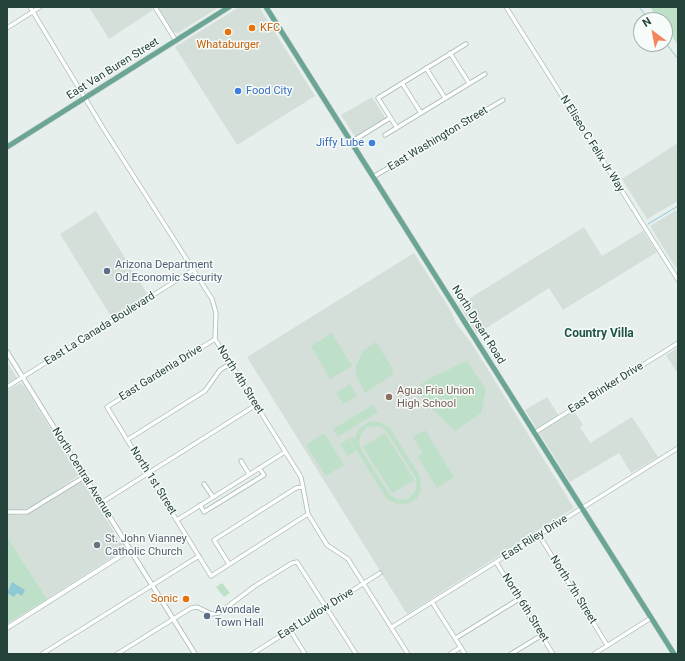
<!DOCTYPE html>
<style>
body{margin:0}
#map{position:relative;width:685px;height:661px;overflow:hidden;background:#e6efeb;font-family:Roboto,sans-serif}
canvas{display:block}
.frame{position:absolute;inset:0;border:8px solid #24423a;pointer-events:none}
.north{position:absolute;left:633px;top:12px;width:40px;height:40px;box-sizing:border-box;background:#f7fbf9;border:1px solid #a3b1ad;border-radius:50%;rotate:328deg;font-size:11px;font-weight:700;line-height:16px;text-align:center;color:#24423a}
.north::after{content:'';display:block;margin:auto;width:14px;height:18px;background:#f4845f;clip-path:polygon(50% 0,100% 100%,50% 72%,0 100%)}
</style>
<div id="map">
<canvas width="685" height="661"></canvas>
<div class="frame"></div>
<div class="north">N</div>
</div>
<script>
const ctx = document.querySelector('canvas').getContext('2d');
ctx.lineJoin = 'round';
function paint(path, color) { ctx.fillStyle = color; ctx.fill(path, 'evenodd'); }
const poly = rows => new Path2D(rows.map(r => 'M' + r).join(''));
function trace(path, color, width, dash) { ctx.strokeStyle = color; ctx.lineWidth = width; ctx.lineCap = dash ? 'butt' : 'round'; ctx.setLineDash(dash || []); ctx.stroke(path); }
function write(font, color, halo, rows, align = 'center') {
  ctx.font = font + ' Roboto,sans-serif'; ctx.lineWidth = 3; ctx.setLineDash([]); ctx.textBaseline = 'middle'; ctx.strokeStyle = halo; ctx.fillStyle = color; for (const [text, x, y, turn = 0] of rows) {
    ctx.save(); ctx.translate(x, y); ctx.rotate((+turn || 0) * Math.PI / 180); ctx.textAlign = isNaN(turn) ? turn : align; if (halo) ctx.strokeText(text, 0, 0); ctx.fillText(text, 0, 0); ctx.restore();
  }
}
paint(poly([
 [89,7,151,7,153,10,109,39],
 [158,7,219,7,178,33,173,32],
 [239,7,259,7,315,96,237,145,175,47],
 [372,97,388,122,358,141,341,115],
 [678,143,678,201,647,219,622,179],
 [678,209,678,266,676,268,650,226],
 [96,211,148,295,112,318,60,234],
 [584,227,602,256,643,231,657,252,563,310,549,288,477,334,459,305],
 [414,253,451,311,456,323,472,344,574,508,407,614,247,357],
 [678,348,678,374,666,355],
 [7,362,17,378,7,384],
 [20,383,25,387,79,475,34,506,19,511,7,510,7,391],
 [547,397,561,419,574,411,583,425,580,427,590,443,632,417,658,457,631,473,619,453,570,482,525,410],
 [81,481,84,483,120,542,124,544,125,549,47,599,7,536,7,514,24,515,32,512]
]), '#d4dfda');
paint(poly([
 [650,7,678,7,678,45,665,26,665,20,660,20],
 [332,333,352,366,330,379,311,346],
 [376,342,393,369,392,375,365,393,356,375,356,366,363,351],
 [467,361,486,390,481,413,455,431,427,404,419,393,421,384,432,377],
 [350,384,357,396,343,404,336,393],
 [373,405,378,412,338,437,333,429],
 [369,422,380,422,390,428,420,476,421,490,417,498,410,503,397,504,387,499,349,439,353,437,354,439,359,428],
 [373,426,381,427,387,432,416,478,416,490,408,499,399,500,390,495,360,448,359,442,361,434,366,428],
 [425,430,454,477,437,488,417,456,423,453,413,437],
 [324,433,344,465,326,476,306,445],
 [385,433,414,480,392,493,363,447],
 [348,439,356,451,348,456,340,444],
 [7,536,47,599,7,624],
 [222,583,230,593,224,597,216,587]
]), '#bfe0c8');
paint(poly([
 [12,582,25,590,22,596,17,593,14,597,7,593]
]), '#8ec9d4');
trace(poly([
 [639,7,649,20],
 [665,42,678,59],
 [648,224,678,206]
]), '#8ec9d4', 1);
const minor = poly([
 [30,7,103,128,212,299,216,313,215,339,301,477,308,514,327,545,348,559,408,654],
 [155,7,176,41],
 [506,7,678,280],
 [7,28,40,7],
 [450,53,469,83],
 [426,68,445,98],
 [402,83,421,113],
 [397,128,378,98,466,44],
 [385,135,485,74],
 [351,142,390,118],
 [373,177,503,100],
 [215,339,107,407,211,576,308,514],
 [7,387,193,270],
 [534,433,678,343],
 [127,440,205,391,220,370,230,364],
 [241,461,249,474],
 [204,484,213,497],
 [101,503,256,405],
 [200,505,204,512,264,475,259,468],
 [7,512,27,512,84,477],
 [177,520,285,452],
 [539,535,607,645],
 [496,562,553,654],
 [229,564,214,540,296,488,303,487],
 [432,602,465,654],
 [392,627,678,448],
 [290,630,305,654],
 [456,638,519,599],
 [42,654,199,556],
 [117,654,191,608,197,607,212,614,219,613,255,586,292,563,297,562,356,654],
 [252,654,380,573],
 [450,654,461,647],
 [511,654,542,635],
 [594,654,651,618]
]);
const tertiary = poly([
 [7,352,195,654],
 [7,628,130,550]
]);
const primary = poly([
 [266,7,674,654],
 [7,147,229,7]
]);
trace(minor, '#a8b8b2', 5);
trace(tertiary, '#a8b8b2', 5.5);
trace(primary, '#c2cac8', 6);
trace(minor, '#fff', 3.5);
trace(tertiary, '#fff', 4);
trace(primary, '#6aa596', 5);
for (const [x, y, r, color] of [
 [252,28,4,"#e8710a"],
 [228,32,4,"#e8710a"],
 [238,91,4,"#3f7fe0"],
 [372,143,4,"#3f7fe0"],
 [107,271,4,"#5c6f8a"],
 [389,397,4,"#8d6e63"],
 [97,545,4,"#6b7280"],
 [186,599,4,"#e8710a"],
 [207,616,4,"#5c6f8a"]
]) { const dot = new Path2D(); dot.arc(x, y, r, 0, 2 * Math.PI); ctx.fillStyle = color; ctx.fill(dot); trace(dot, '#f7fbf9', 1.5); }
write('11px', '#c56008', '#f7fbf9', [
 ["KFC",260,28],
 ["Whataburger",228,45,"center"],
 ["Sonic",178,599,"right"]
], 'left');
write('11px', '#24423a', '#f7fbf9', [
 ["East Van Buren Street",113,69,-32],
 ["East Washington Street",438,139,-31],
 ["N Eliseo C Felix Jr Way",592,144,58],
 ["North Dysart Road",478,325,58],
 ["East La Canada Boulevard",100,329,-32],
 ["East Gardenia Drive",161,373,-32],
 ["North 4th Street",240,380,58],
 ["East Brinker Drive",606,388,-32],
 ["North Central Avenue",82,473,58],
 ["North 1st Street",153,481,58],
 ["East Riley Drive",535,538,-32],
 ["North 7th Street",573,590,58],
 ["North 6th Street",525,608,58],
 ["East Ludlow Drive",316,614,-32]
]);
write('11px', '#366cbe', '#f7fbf9', [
 ["Food City",246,91],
 ["Jiffy Lube",364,143,"right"]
], 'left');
write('11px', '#4e5e75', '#f7fbf9', [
 ["Arizona Department",115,265],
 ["Od Economic Security",115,278],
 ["Avondale",215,610],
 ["Town Hall",215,623]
], 'left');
write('11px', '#785e54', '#f7fbf9', [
 ["Agua Fria Union",397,391],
 ["High School",397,404]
], 'left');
write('11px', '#5b616d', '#f7fbf9', [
 ["St. John Vianney",105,539],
 ["Catholic Church",105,552]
], 'left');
write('bold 12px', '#1f5548', '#f7fbf9', [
 ["Country Villa",599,334]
]);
</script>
